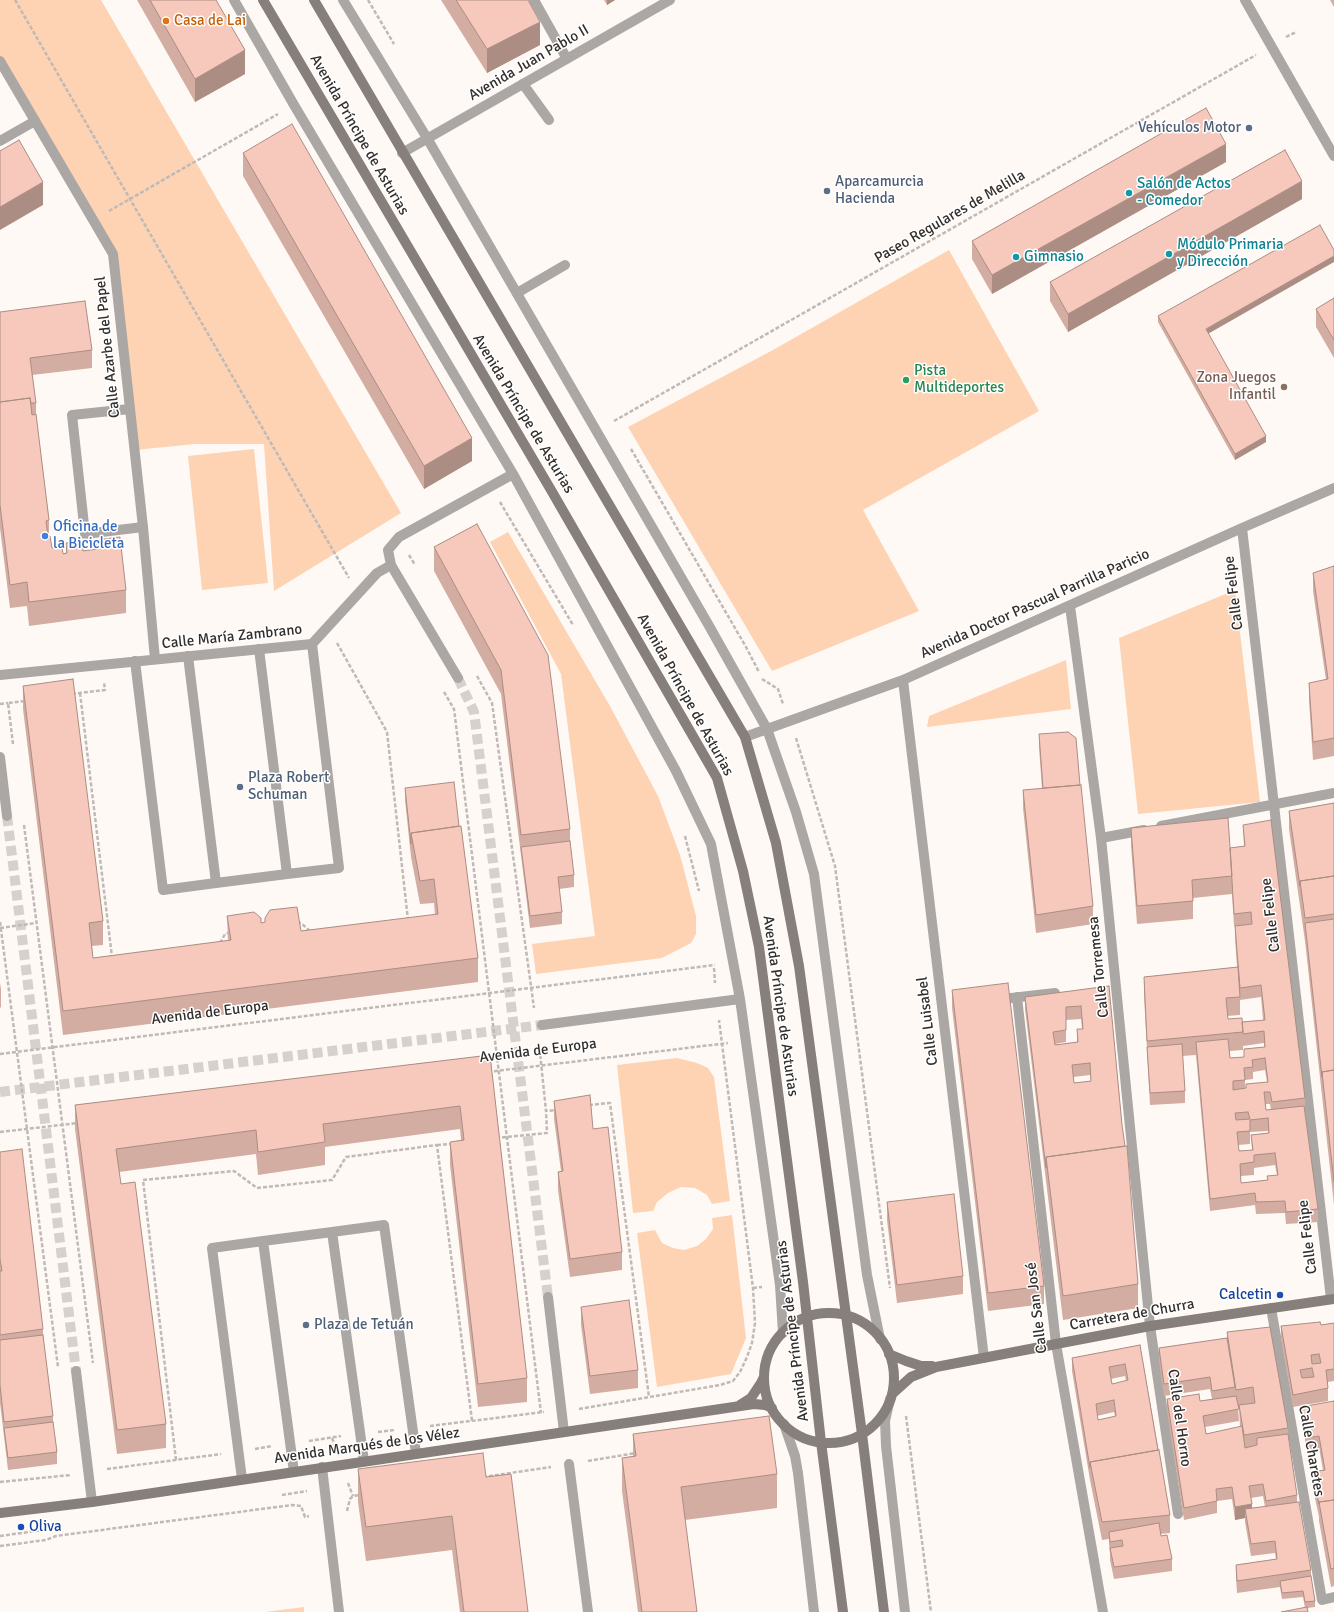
<!DOCTYPE html>
<meta charset="utf-8">
<style>
body{margin:0}
canvas{display:block;background:#fff9f5}
</style>
<canvas width="1334" height="1612"></canvas>
<script>
const ctx = document.querySelector('canvas').getContext('2d');
ctx.lineJoin = 'round';
function paint(path, color) { ctx.fillStyle = color; ctx.fill(path, 'evenodd'); }
const poly = rows => new Path2D(rows.map(r => 'M' + r).join(''));
function trace(path, color, width, dash) { ctx.strokeStyle = color; ctx.lineWidth = width; ctx.lineCap = dash ? 'butt' : 'round'; ctx.setLineDash(dash || []); ctx.stroke(path); }
function write(font, color, halo, rows, align = 'center') {
  ctx.font = font + ' Signika,sans-serif'; ctx.lineWidth = 3; ctx.setLineDash([]); ctx.textBaseline = 'middle'; ctx.strokeStyle = halo; ctx.fillStyle = color; for (const [text, x, y, turn = 0] of rows) {
    ctx.save(); ctx.translate(x, y); ctx.rotate((+turn || 0) * Math.PI / 180); ctx.textAlign = isNaN(turn) ? turn : align; if (halo) ctx.strokeText(text, 0, 0); ctx.fillText(text, 0, 0); ctx.restore();
  }
}
paint(poly([
 [0,0,101,0,401,513,274,591,264,444,195,444,135,450,113,254,0,61],
 [949,250,1039,411,863,510,919,611,772,671,628,427,773,350],
 [254,449,268,583,202,590,188,456],
 [508,532,610,706,658,796,680,855,696,916,696,934,691,943,662,958,536,974,532,944,595,936,561,674,490,542],
 [1235,590,1260,802,1138,814,1119,638],
 [1066,660,1071,709,927,727,929,716],
 [677,1058,697,1063,708,1068,714,1077,730,1201,712,1204,707,1195,695,1188,681,1187,668,1193,657,1202,653,1211,633,1213,617,1065],
 [732,1215,746,1338,731,1374,657,1387,637,1233,655,1230,662,1243,673,1248,684,1250,697,1246,706,1239,713,1229,712,1218],
 [304,1607,304,1612,265,1612]
]), '#fdd3b4');
trace(poly([
 [458,678,474,712,548,1297],
 [7,816,76,1371],
 [0,1092,542,1025]
]), '#d6d1cd', 10, [10, 5]);
trace(poly([
 [15,0,349,578],
 [368,0,394,44],
 [1286,37,1296,32],
 [109,211,278,114],
 [614,421,1256,55],
 [631,449,746,647,759,672],
 [500,502,573,625],
 [409,555,415,565],
 [337,643,387,732,408,920],
 [477,676,492,703,534,1008],
 [762,679,778,689,783,704],
 [444,692,454,709,541,1413],
 [80,693,112,957],
 [72,694,105,690,104,682],
 [0,704,8,703],
 [796,738,835,866,890,1288],
 [13,744,8,703,25,701],
 [24,825,93,1363],
 [685,836,699,891],
 [0,922,58,1367],
 [297,923,301,923,311,932],
 [0,928,36,923],
 [220,943,225,934,229,933],
 [714,968,715,983],
 [539,1043,546,1111,556,1110],
 [0,1054,715,965],
 [488,1072,728,1043],
 [589,1105,610,1103,649,1397],
 [0,1132,78,1123],
 [496,1138,547,1133,546,1111],
 [437,1145,452,1144],
 [753,1288,762,1287],
 [579,1409,720,1385,733,1381,740,1372,747,1357,752,1343,755,1323,753,1288,719,1020],
 [906,1416,931,1612],
 [430,1426,544,1412],
 [378,1432,395,1430],
 [332,1438,336,1448],
 [309,1441,341,1436],
 [255,1449,272,1446],
 [176,1460,143,1180,234,1171,257,1188,332,1180,346,1157,437,1145,472,1421],
 [588,1461,636,1453],
 [107,1469,221,1454],
 [483,1477,551,1467],
 [0,1482,71,1475],
 [348,1483,353,1496],
 [282,1495,307,1491],
 [347,1511,350,1499,353,1496,361,1495],
 [0,1536,43,1530,48,1527],
 [0,1546,46,1540,56,1536,292,1505,301,1506,305,1517,309,1516]
]), '#bfbab7', 2.5, [4, 2]);
trace(poly([
 [523,84,549,120],
 [0,141,35,121],
 [517,293,565,265],
 [130,409,72,415,85,534,143,527],
 [259,649,287,874,339,868,312,644],
 [135,661,163,890,216,883,188,656],
 [216,883,287,874],
 [332,1232,384,1225,416,1453],
 [294,1472,263,1241,332,1232,364,1461],
 [242,1479,212,1248,263,1241]
]), '#aba7a5', 10);
trace(poly([
 [234,0,294,105,513,474,676,771,711,844,740,999,780,1285,783,1333],
 [343,0,427,138,708,624,767,729,796,812,814,874,867,1275,880,1339],
 [534,0,567,59],
 [1245,0,1334,156],
 [0,61,113,254,143,527,155,659],
 [402,153,670,0],
 [1242,528,1331,1299],
 [1070,606,1101,838,1150,1326,1178,1514],
 [0,675,312,644,377,573,391,565],
 [458,678,391,565,388,550,399,537,513,474],
 [903,680,984,1358],
 [745,737,903,680,1242,528,1334,488],
 [0,757,7,816],
 [1161,826,1334,793],
 [1101,838,1144,830],
 [1017,997,1056,1344,1103,1612],
 [1011,998,1055,993],
 [542,1025,740,999],
 [548,1297,564,1432],
 [1271,1308,1322,1600,1334,1597],
 [76,1371,92,1502],
 [890,1399,885,1421,886,1446,905,1612],
 [784,1424,795,1456,798,1473,814,1612],
 [569,1464,588,1612],
 [322,1467,339,1612]
]), '#aba7a5', 10);
trace(poly([
 [263,0,551,490,717,778,743,871,759,947,803,1282,821,1442,843,1612],
 [314,0,745,737,776,843,799,966,862,1434,884,1612],
 '764 1378a65 65 0 1 1 130 0a65 65 0 1 1-130 0Z',
 [889,1354,906,1361,921,1366,932,1366],
 [892,1394,911,1377,936,1367,1150,1326,1334,1299],
 [740,1405,751,1398,761,1383,764,1377],
 [0,1513,92,1502,754,1404,765,1405,772,1408]
]), '#867f7c', 10);
paint(poly([
 [137,0,216,0,245,74,195,102],
 [441,0,528,0,540,45,487,73],
 [604,0,615,0,607,5],
 [1330,0,1334,0,1334,7],
 [243,153,472,461,424,489,243,176],
 [1226,162,992,294,972,259,972,241],
 [1302,199,1068,332,1050,301,1050,282],
 [1334,298,1334,358,1316,327,1316,309],
 [0,312,92,350,92,368,32,375,36,403,36,415,49,520,49,537,52,548,63,554,66,553,66,543,83,551,96,549,96,540,126,590,126,613,29,626,27,606,10,608,0,528],
 [1158,316,1208,333,1266,442,1235,460,1158,322],
 [477,524,570,829,570,841,574,875,574,887,559,889,562,912,562,924,530,928,501,694,434,571,434,547],
 [1334,566,1334,756,1313,760,1309,701,1309,683,1326,680,1313,591,1313,573],
 [23,686,103,921,103,945,92,946,93,958,228,941,227,916,301,931,435,915,434,903,420,904,411,857,405,800,405,788,459,826,478,958,478,982,63,1035,23,709],
 [1039,734,1080,785,1093,906,1093,924,1036,933,1023,808,1023,790,1042,789,1039,747],
 [1334,803,1334,1205,1305,941,1289,829,1289,811],
 [1243,825,1305,1098,1305,1110,1318,1209,1318,1222,1286,1224,1285,1213,1256,1214,1255,1205,1210,1211,1196,1055,1182,1056,1185,1091,1185,1103,1150,1105,1144,995,1144,977,1237,967,1235,938,1235,926,1237,926,1234,926,1232,894,1193,898,1193,919,1137,924,1131,846,1131,828,1230,848,1244,846],
 [1261,997,1263,1020,1242,1022,1228,1019,1227,1016,1240,1015,1240,1000],
 [1264,1043,1264,1047,1244,1049,1244,1057,1230,1058,1230,1051,1243,1050,1243,1044,1243,1046],
 [1265,1070,1267,1082,1245,1088,1245,1080,1253,1079,1253,1072],
 [1266,1104,1270,1104,1271,1110,1266,1110],
 [1268,1131,1268,1133,1251,1135,1252,1150,1239,1151,1238,1145,1250,1144,1250,1132],
 [1275,1165,1277,1175,1267,1180,1241,1183,1241,1176,1254,1175,1254,1168],
 [0,983,1,989,1,1007,0,1008],
 [1109,986,1122,1125,1138,1284,1138,1308,1063,1320,1025,1009,1025,997],
 [1081,1019,1082,1029,1077,1029,1077,1042,1055,1045,1055,1044,1066,1042,1066,1020],
 [1090,1075,1091,1081,1074,1083,1073,1077],
 [952,990,1044,1286,1044,1304,988,1311,952,1008],
 [490,1055,527,1378,527,1402,478,1407,450,1165,450,1142,461,1140,460,1129,325,1147,325,1165,258,1175,256,1154,119,1172,121,1184,166,1424,166,1448,117,1454,75,1129,75,1105],
 [554,1101,593,1129,622,1252,622,1270,570,1277,558,1190,558,1172,561,1171,554,1119],
 [0,1152,43,1329,43,1335,53,1416,53,1422,57,1452,57,1464,8,1470,0,1403],
 [887,1202,963,1276,963,1294,897,1303,887,1220],
 [581,1307,638,1370,638,1388,590,1394,581,1325],
 [1334,1323,1334,1381,1328,1382,1328,1401,1293,1407,1281,1338,1281,1326,1321,1325],
 [1227,1332,1288,1428,1288,1434,1297,1495,1297,1502,1311,1570,1311,1577,1315,1601,1315,1607,1307,1608,1305,1608,1303,1597,1282,1599,1280,1587,1237,1593,1236,1577,1236,1565,1276,1559,1275,1553,1251,1556,1245,1522,1245,1518,1235,1520,1232,1499,1217,1501,1217,1513,1184,1520,1167,1411,1167,1399,1200,1401,1212,1399,1210,1389,1164,1396,1159,1361,1159,1348,1227,1338],
 [1238,1407,1239,1407,1240,1427,1206,1434,1205,1427,1239,1421],
 [1263,1496,1265,1507,1252,1508,1251,1498],
 [1140,1345,1170,1515,1170,1533,1160,1534,1161,1536,1172,1559,1172,1571,1114,1579,1110,1560,1110,1554,1109,1544,1109,1539,1102,1540,1090,1480,1072,1371,1072,1358],
 [1125,1376,1126,1381,1112,1384,1111,1379],
 [1114,1412,1115,1416,1098,1420,1097,1416],
 [1334,1401,1334,1586,1331,1587,1319,1521,1319,1517,1312,1484,1312,1472,1323,1470,1319,1448,1307,1450,1301,1419,1301,1407],
 [633,1434,777,1474,777,1508,685,1520,697,1612,638,1612,622,1491,622,1458,633,1456],
 [358,1469,486,1477,528,1612,460,1612,452,1550,366,1561,358,1502]
]), '#d4ada2');
paint(poly([
 [607,0,615,0,607,5],
 [540,22,540,45,487,73,487,49],
 [245,50,245,74,195,102,195,79],
 [1226,144,1226,162,992,294,992,275],
 [1302,181,1302,199,1068,332,1068,314],
 [43,182,43,205,0,230,0,207],
 [1334,256,1334,262,1206,335,1206,329],
 [1266,436,1266,442,1235,460,1235,454],
 [472,438,472,461,424,489,424,466],
 [1252,1504,1252,1516,1245,1509,1245,1518,1235,1520,1235,1507]
]), '#ac8d84');
const building = poly([
 [150,0,216,0,245,50,195,79,150,0],
 [456,0,528,0,540,22,487,49,456,0],
 [1206,108,1226,144,992,275,972,241,1206,108],
 [292,124,472,438,424,466,243,153,292,124],
 [19,140,43,182,0,207,0,151,19,140],
 [1285,150,1302,181,1068,314,1050,282,1285,150],
 [1320,225,1334,250,1334,256,1206,329,1266,436,1235,454,1158,316,1320,225],
 [1334,298,1334,340,1316,309,1334,298],
 [85,301,92,350,30,358,36,403,31,403,30,398,0,402,0,312,85,301],
 [30,398,32,415,36,414,49,520,46,521,48,537,50,536,52,548,62,547,63,554,67,553,66,543,82,541,83,551,97,549,96,540,120,537,126,590,29,602,27,582,10,585,0,505,0,402,30,398],
 [477,524,548,655,570,829,521,835,501,670,434,547,477,524],
 [1334,566,1334,738,1313,742,1309,683,1328,679,1313,573,1334,566],
 [73,679,103,921,89,923,93,958,231,940,227,916,254,912,261,918,261,923,265,922,265,918,270,910,297,907,301,931,438,914,434,879,420,881,411,833,461,826,478,958,63,1011,23,686,73,679],
 [1068,732,1076,738,1080,785,1043,788,1039,734,1068,732],
 [454,782,459,826,411,833,411,844,405,788,454,782],
 [1081,785,1093,906,1036,915,1023,790,1081,785],
 [1334,803,1334,876,1300,881,1300,886,1289,811,1334,803],
 [1228,818,1232,876,1192,880,1193,901,1137,906,1131,828,1228,818],
 [1271,820,1305,1098,1272,1102,1270,1092,1264,1092,1266,1110,1304,1106,1318,1209,1286,1212,1285,1201,1256,1202,1255,1193,1210,1199,1196,1042,1228,1039,1230,1058,1244,1057,1244,1049,1265,1047,1264,1031,1243,1034,1242,1022,1265,1020,1261,985,1240,988,1235,926,1252,924,1251,912,1234,914,1230,848,1245,846,1243,825,1271,820],
 [1265,1058,1268,1082,1246,1084,1246,1088,1233,1090,1233,1081,1245,1080,1244,1068,1253,1067,1252,1060,1265,1058],
 [1248,1112,1250,1119,1236,1120,1235,1113,1248,1112],
 [1268,1118,1269,1133,1251,1135,1253,1150,1239,1151,1237,1132,1250,1131,1250,1120,1268,1118],
 [1275,1153,1278,1175,1267,1176,1268,1180,1241,1183,1240,1164,1254,1162,1254,1155,1275,1153],
 [570,841,574,875,558,877,562,912,530,916,521,847,570,841],
 [1334,876,1334,914,1305,918,1300,881,1334,876],
 [1334,919,1334,1070,1322,1072,1322,1077,1305,923,1334,919],
 [1238,967,1240,997,1226,998,1228,1019,1242,1018,1243,1032,1147,1041,1144,977,1238,967],
 [1008,983,1044,1286,988,1293,952,990,1008,983],
 [1109,986,1122,1125,1125,1146,1046,1157,1046,1168,1025,997,1109,986],
 [1081,1006,1083,1029,1077,1029,1078,1042,1055,1045,1053,1032,1066,1030,1066,1007,1081,1006],
 [1090,1063,1091,1081,1074,1083,1072,1065,1090,1063],
 [1182,1044,1185,1091,1150,1093,1147,1047,1182,1044],
 [490,1055,527,1378,478,1384,450,1142,464,1140,460,1106,323,1124,325,1142,258,1152,256,1130,116,1149,121,1184,135,1182,166,1424,117,1430,75,1105,490,1055],
 [1334,1070,1334,1182,1322,1072,1334,1070],
 [590,1095,593,1129,608,1127,622,1252,570,1259,558,1172,563,1171,554,1101,590,1095],
 [1127,1146,1138,1284,1063,1296,1046,1157,1127,1146],
 [22,1149,43,1329,0,1335,0,1271,2,1271,0,1259,0,1152,22,1149],
 [954,1194,963,1276,897,1285,887,1202,954,1194],
 [629,1300,638,1370,590,1376,581,1307,629,1300],
 [1320,1322,1321,1325,1334,1323,1334,1369,1326,1370,1328,1388,1293,1395,1281,1326,1320,1322],
 [1319,1354,1321,1363,1312,1364,1311,1355,1319,1354],
 [1312,1368,1314,1377,1302,1378,1300,1370,1312,1368],
 [1270,1327,1288,1428,1244,1435,1239,1405,1255,1403,1253,1387,1236,1390,1227,1332,1270,1327],
 [43,1335,53,1416,4,1422,0,1385,0,1340,43,1335],
 [1227,1338,1235,1387,1212,1391,1210,1377,1164,1384,1159,1348,1227,1338],
 [1140,1345,1158,1450,1090,1462,1090,1468,1072,1358,1140,1345],
 [1125,1364,1128,1380,1112,1384,1109,1367,1125,1364],
 [1114,1400,1116,1416,1098,1420,1096,1404,1114,1400],
 [1199,1394,1200,1401,1236,1396,1239,1409,1203,1416,1206,1434,1242,1426,1245,1448,1257,1445,1257,1438,1288,1434,1297,1495,1266,1501,1263,1484,1249,1486,1252,1504,1235,1507,1232,1487,1216,1489,1217,1501,1184,1508,1167,1399,1199,1394],
 [1334,1401,1334,1500,1319,1502,1319,1504,1312,1472,1325,1470,1319,1436,1307,1438,1301,1407,1334,1401],
 [769,1416,777,1474,681,1487,697,1612,642,1612,622,1458,636,1456,633,1434,769,1416],
 [53,1422,57,1452,8,1458,4,1428,53,1422],
 [1159,1450,1170,1515,1102,1522,1090,1462,1159,1450],
 [483,1453,486,1477,511,1474,528,1612,464,1612,452,1516,366,1527,358,1469,483,1453],
 [1334,1500,1334,1568,1331,1569,1319,1502,1334,1500],
 [1299,1502,1311,1570,1237,1581,1236,1565,1277,1559,1275,1541,1251,1544,1245,1509,1299,1502],
 [1159,1523,1161,1536,1167,1535,1172,1559,1114,1567,1110,1548,1123,1546,1122,1540,1110,1542,1109,1532,1159,1523],
 [1311,1576,1315,1601,1305,1602,1303,1591,1282,1593,1280,1581,1311,1576],
 [1307,1607,1308,1612,1281,1612,1307,1607]
]);
paint(building, '#f6c9bc');
trace(building, '#ac8d84', 1);
for (const [x, y, r, color] of [
 [166,21,4,"#e8710a"],
 [1249,128,4,"#5c6f8a"],
 [827,191,4,"#5c6f8a"],
 [1129,193,4,"#0f9aa8"],
 [1169,254,4,"#0f9aa8"],
 [1016,257,4,"#0f9aa8"],
 [906,380,4,"#2e9e5b"],
 [1284,387,4,"#8d6e63"],
 [45,536,4,"#3f7fe0"],
 [240,787,4,"#5c6f8a"],
 [1280,1295,4,"#1a4fb4"],
 [306,1325,4,"#5c6f8a"],
 [21,1527,4,"#1a4fb4"]
]) { const dot = new Path2D(); dot.arc(x, y, r, 0, 2 * Math.PI); ctx.fillStyle = color; ctx.fill(dot); trace(dot, '#fff', 1.5); }
write('15px', '#c56008', '#fff', [
 ["Casa de Lai",174,21]
], 'left');
write('15px', '#332f2d', '#fff', [
 ["Avenida Juan Pablo II",529,63,-30],
 ["Avenida Príncipe de Asturias",359,135,60],
 ["Paseo Regulares de Melilla",950,217,-30],
 ["Calle Azarbe del Papel",108,347,-96],
 ["Avenida Príncipe de Asturias",523,414,59],
 ["Calle Felipe",1234,593,-97],
 ["Avenida Doctor Pascual Parrilla Paricio",1035,604,-24],
 ["Calle María Zambrano",232,637,-6],
 ["Avenida Príncipe de Asturias",685,695,61],
 ["Calle Felipe",1271,915,-97],
 ["Calle Torremesa",1099,967,-96],
 ["Avenida Príncipe de Asturias",780,1006,82],
 ["Avenida de Europa",210,1013,-7],
 ["Calle Luisabel",928,1021,-97],
 ["Avenida de Europa",538,1051,-7],
 ["Calle Felipe",1308,1237,-97],
 ["Calle San José",1037,1308,-97],
 ["Carretera de Churra",1132,1315,-10],
 ["Avenida Príncipe de Asturias",793,1331,-97],
 ["Calle del Horno",1179,1418,82],
 ["Avenida Marqués de los Vélez",367,1446,-8],
 ["Calle Charetes",1311,1451,80]
]);
write('15px', '#4e5e75', '#fff', [
 ["Vehículos Motor",1241,128,"right"],
 ["Aparcamurcia",835,182],
 ["Hacienda",835,199],
 ["Plaza Robert",248,778],
 ["Schuman",248,795],
 ["Plaza de Tetuán",314,1325]
], 'left');
write('15px', '#0d838f', '#fff', [
 ["Salón de Actos",1137,184],
 ["- Comedor",1137,201],
 ["Módulo Primaria",1177,245],
 ["y Dirección",1177,262],
 ["Gimnasio",1024,257]
], 'left');
write('15px', '#27864d', '#fff', [
 ["Pista",914,371],
 ["Multideportes",914,388]
], 'left');
write('15px', '#785e54', '#fff', [
 ["Zona Juegos",1276,378],
 ["Infantil",1276,395]
], 'right');
write('15px', '#366cbe', '#fff', [
 ["Oficina de",53,527],
 ["la Bicicleta",53,544]
], 'left');
write('15px', '#164399', '#fff', [
 ["Calcetin",1272,1295],
 ["Oliva",29,1527,"left"]
], 'right');
</script>
